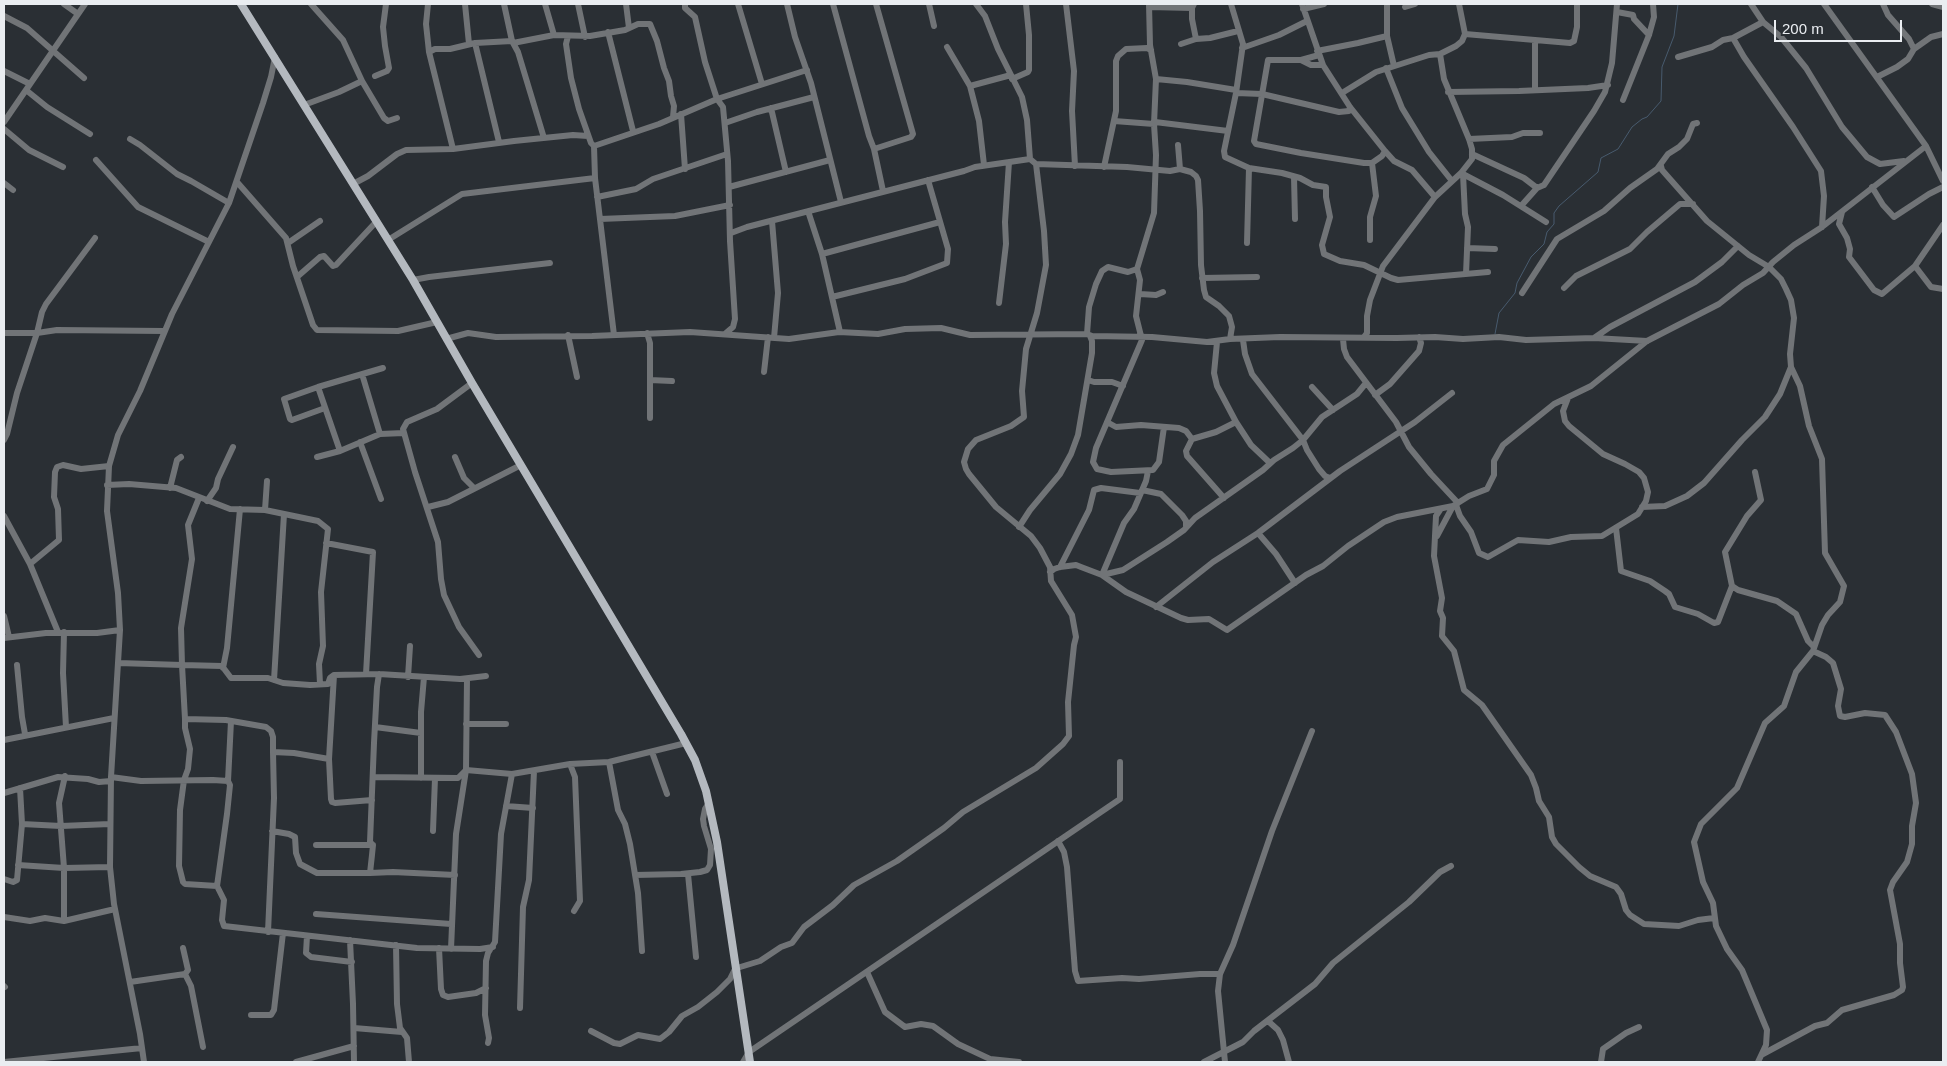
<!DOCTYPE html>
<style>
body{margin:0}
#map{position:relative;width:1947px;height:1066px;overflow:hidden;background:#2a2f34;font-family:Helvetica,sans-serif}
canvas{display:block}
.frame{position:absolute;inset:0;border:5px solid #eaedf1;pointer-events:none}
.scale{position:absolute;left:1774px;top:20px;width:128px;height:22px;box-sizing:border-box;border:2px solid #eaedf1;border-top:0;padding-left:6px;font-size:15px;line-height:18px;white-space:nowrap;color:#eaedf1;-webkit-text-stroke:4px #2a2f34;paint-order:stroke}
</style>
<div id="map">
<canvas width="1947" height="1066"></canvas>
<div class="frame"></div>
<div class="scale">200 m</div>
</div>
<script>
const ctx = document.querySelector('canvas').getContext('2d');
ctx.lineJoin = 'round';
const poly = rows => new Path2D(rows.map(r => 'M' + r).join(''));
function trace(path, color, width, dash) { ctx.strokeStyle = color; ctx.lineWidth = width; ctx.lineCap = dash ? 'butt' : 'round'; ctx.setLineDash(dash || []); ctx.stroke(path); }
trace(poly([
 [1495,334,1499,313,1515,293,1517,283,1531,257,1544,244,1547,232,1554,224,1554,213,1559,206,1598,172,1601,158,1618,149,1632,127,1642,119,1647,117,1661,101,1662,67,1674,36,1678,4]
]), '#485b6e', 1);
trace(poly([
 [64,4,78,14],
 [311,4,343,40,362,81,384,118,388,121,397,118],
 [428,4,426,24,429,52,453,149],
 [465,4,469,44],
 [504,4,512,41,518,52,544,138],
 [545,4,554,35],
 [578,4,585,37],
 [626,4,629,28],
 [685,4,685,8,695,17,705,62,717,99,723,107,728,161,730,241,735,319,733,327,726,333],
 [738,4,762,84],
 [787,4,795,37,811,83,841,202],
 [833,4,869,136,874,149,883,191],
 [929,4,934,26],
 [976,4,985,16,998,49,1022,97,1027,120,1030,159,1036,164,1127,167,1170,171,1180,169,1191,172,1196,176,1198,180,1200,211,1201,265,1204,290,1206,297,1219,306,1229,316,1232,327,1230,339],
 [1066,4,1074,71,1072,111,1075,166],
 [1149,4,1150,45,1156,79,1154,124,1156,155,1154,213,1137,269,1140,280,1136,316,1142,340,1096,448,1093,462,1097,469,1111,472,1153,470,1159,462,1164,427],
 [1194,4,1192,8,1192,19,1196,39],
 [1231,4,1243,44,1236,93,1224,151,1225,157,1249,168,1282,173,1300,178,1313,185,1326,187,1326,197,1330,217,1322,245,1324,254,1340,261,1364,265,1391,278,1398,280,1488,272],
 [1302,4,1323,65,1350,107,1385,151,1394,161,1412,170,1435,197],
 [1387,4,1387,36,1394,66],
 [1751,4,1763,22,1781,37,1806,68,1842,127,1867,157,1880,164,1904,161],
 [1824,4,1926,146,1943,181],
 [1883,4,1888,15,1909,39,1914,49],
 [1932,4,1943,7],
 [1149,7,1192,8],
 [1405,7,1415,4],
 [1303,9,1324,4],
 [1617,12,1633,15,1634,19,1649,35],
 [4,16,27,28,84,78],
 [608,32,633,131],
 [1465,34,1570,43,1574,41,1577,27,1577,4],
 [568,36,566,44,571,78,579,109,591,143,594,146,595,178,614,335],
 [1733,38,1744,57,1793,127,1821,171,1824,196,1822,227],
 [475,43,499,142],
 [513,43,554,35,590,36,625,30,638,24,650,24,657,41,664,68,669,81,671,96,674,106,673,117],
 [1181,44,1196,39,1210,38,1238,31],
 [947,47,970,86],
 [1242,48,1279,35,1307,21],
 [1317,51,1358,43,1387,36],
 [429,52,435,49,450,49,475,43,512,41],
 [1678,57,1712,47,1723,40,1733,38,1763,22],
 [1301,60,1319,55],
 [1323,65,1311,65,1301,60,1268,60,1254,141,1256,144,1301,153,1364,163,1372,163,1382,156,1385,151],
 [1386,68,1402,108,1429,152,1452,181],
 [4,71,30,84],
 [375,76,387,71,389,68,385,46,383,27,386,4],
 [1877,77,1897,67,1908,59,1914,49,1931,37,1943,34],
 [1012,79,1028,72,1029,70,1029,35,1026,4],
 [1156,79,1187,82,1236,90],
 [1535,89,1535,41],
 [26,90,47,107,90,134],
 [1448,92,1519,91,1588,88,1608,85],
 [1236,93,1262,94,1339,112,1349,111,1350,107],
 [1342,93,1376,72,1429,55,1440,54,1456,46,1462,41,1465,34,1459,4],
 [1623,100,1649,35,1654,17,1653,4],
 [304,105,339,92,362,81],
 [771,108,786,172],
 [681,114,685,169],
 [1114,121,1154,124],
 [4,122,85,4],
 [1155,122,1228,131],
 [725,123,757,112,814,97],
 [4,129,29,150,63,167],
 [130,139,140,145,177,174,191,181,229,203],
 [1469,139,1512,137,1523,133,1540,133],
 [1178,145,1180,169],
 [594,146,659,124,717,99,807,70],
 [874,149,911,137,913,134,876,4],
 [1472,154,1524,178,1537,188],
 [96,160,138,207,209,242],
 [984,165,979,121,970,86,1011,75],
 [1661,166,1662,170,1707,221,1749,255,1769,267,1781,279,1786,289,1791,300,1794,318,1790,354,1791,367,1800,386,1809,426,1822,459,1825,553,1844,586,1840,602,1828,615,1822,625,1813,651,1796,672,1784,706,1765,723,1737,788,1701,824,1694,842,1703,882,1713,903,1716,926,1727,949,1742,970,1767,1030,1766,1045,1758,1062],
 [1104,167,1116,111,1116,61,1118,56,1126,49,1147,48,1151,50],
 [1461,173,1503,195,1546,222],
 [1463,174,1465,214,1468,227,1466,274],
 [1294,177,1295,219],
 [237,182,286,238,293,266,313,325,317,330,398,331,437,322],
 [4,183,13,190],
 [353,184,368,176,397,154,406,150,453,149,514,141,573,135,588,136],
 [729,187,830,160],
 [1872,187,1883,205,1894,217,1929,194,1943,187],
 [597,197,636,189,653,179,727,154],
 [1521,206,1537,188,1544,185,1594,111,1605,92,1612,63,1617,4],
 [808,211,822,254,840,332],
 [1842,212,1839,224,1847,238,1850,249,1849,257,1874,290,1882,294,1915,266,1943,225],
 [600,219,675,216,730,205],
 [772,221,778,293,774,338],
 [731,233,747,227,964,171,975,167,1030,159],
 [388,240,462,194,595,178],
 [1370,240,1370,217,1376,196,1372,163],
 [288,243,320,221],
 [1247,243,1249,168],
 [1467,248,1495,249],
 [822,254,940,222],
 [1915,266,1931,287,1943,289],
 [297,277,320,257,324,256,333,266,336,265,376,222],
 [1202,278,1257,277],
 [413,280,429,277,550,263],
 [1564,288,1576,276,1630,249,1647,232,1680,204,1693,204],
 [1522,293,1557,239,1604,211,1630,188,1657,169,1668,154,1679,147,1687,139,1693,124,1697,123],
 [1140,294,1156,295,1163,292],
 [832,297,905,279,947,263,948,249,928,180],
 [999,303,1006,244,1005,222,1009,162],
 [4,333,37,333,57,330,164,331],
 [647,333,650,343,650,380,672,381],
 [1087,334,1089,307,1096,284,1102,271,1108,267,1128,272,1137,269],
 [568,335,577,377],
 [1364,337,1367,333,1367,316,1370,300,1383,266,1435,197,1461,173,1472,159,1472,149,1469,139,1444,79,1440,54],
 [1594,338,1610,327,1695,282,1722,262,1738,246],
 [446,339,468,333,496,337,592,336,690,332,789,339,839,332,878,334,905,329,941,328,970,335,1087,334,1092,336,1152,337,1207,342,1230,339,1280,337,1397,338,1435,337,1463,339,1499,337,1526,340,1594,338,1647,341],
 [1343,339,1344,349,1347,357,1396,422,1409,447,1431,474,1458,503],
 [1243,340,1245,354,1252,374,1303,440,1307,450,1319,469,1325,476,1330,478],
 [1217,342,1214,373,1217,386,1236,422,1251,445,1270,463],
 [764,372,768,337],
 [362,374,380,434],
 [1088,380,1094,382,1112,382,1123,386],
 [472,383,437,409,407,422,403,429,415,472,438,542,441,579,444,595,459,627,479,655],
 [318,387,340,451],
 [1312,387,1333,410],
 [1375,395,1390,384,1419,351,1421,343,1419,337],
 [325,408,292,420,290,419,284,399,318,387,383,368],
 [650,418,650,380],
 [1107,422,1116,427,1141,425,1179,428,1186,431,1192,439,1186,451,1187,456,1224,498],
 [1192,439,1216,432,1236,422],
 [4,440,7,434,17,393,37,333,42,312,46,304,95,238],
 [360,442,381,499],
 [317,457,340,451,380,434,404,433],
 [455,457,464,478,474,488],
 [1148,471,1146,481,1134,509,1124,523,1102,575,1123,570,1167,542,1184,530,1195,518,1263,470,1274,460,1293,448,1303,440,1322,417,1357,394,1366,383],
 [107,485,129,484,176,488,230,509,265,510,267,481],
 [170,488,177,460,181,457],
 [1142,490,1161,494,1182,515,1186,521,1186,526],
 [199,498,188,525,192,559,181,628,182,665,222,666,231,678,268,678,283,683,310,685,328,684,330,678,334,675,379,674,460,679,486,676],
 [207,501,216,488,218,479,233,447],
 [1456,505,1460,516,1471,532,1479,553,1488,557,1518,540,1549,542,1571,537,1602,536,1638,514,1646,501,1648,492,1644,478,1639,472,1625,464,1603,454,1569,426,1565,421,1563,411,1568,398],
 [428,507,448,502,521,465],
 [1642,507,1665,506,1687,496,1704,483,1742,440,1765,417,1780,394,1791,367],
 [265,510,318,521,328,529,321,592,323,646,319,664,320,684],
 [1440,510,1436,516,1434,556,1442,598,1440,611,1443,618,1442,636,1454,651,1464,690,1482,705,1531,775,1536,788,1539,801,1549,817,1552,837,1556,844,1579,867,1590,876,1616,887,1621,894,1626,910,1630,915,1644,924,1679,926,1698,920,1714,918],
 [4,516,30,564,58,632],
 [1019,527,1030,510,1060,474,1071,454,1078,435,1092,353,1092,341,1090,336],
 [1616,528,1621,571,1650,581,1665,591,1669,594,1675,607,1698,614,1714,623,1718,622,1732,586,1725,552,1747,516,1761,500,1755,472],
 [1258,533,1276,554,1295,583],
 [1437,536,1453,506],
 [326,543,373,552,366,674],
 [30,564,59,540,58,509,54,497,55,472,57,467,63,465,81,469,109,466],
 [1060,567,1089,510,1094,490,1101,488,1140,493],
 [1050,572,1054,569,1060,567,1076,565,1081,567,1102,575,1126,592,1181,618,1188,620,1209,619,1227,630,1306,575,1323,566,1348,546,1384,522,1397,517,1453,506,1469,496,1487,489,1494,475,1494,461,1503,445,1554,404,1591,386,1647,341,1719,304,1743,285,1763,273,1773,262,1794,245,1822,227,1926,146],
 [1732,586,1738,590,1777,601,1796,614,1808,641,1814,647],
 [1156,607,1213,562,1258,533,1340,471,1415,422,1452,393],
 [4,616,9,637],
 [64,632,63,673,66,727],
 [4,638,46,633,97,633,120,630],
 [118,663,182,665,185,719,226,720,266,727,271,731,273,737,273,752],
 [17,665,22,717,25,734],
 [223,668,227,648,240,509],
 [334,675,329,759,331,799,332,802,335,803,372,800],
 [408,677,410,646],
 [274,680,284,514],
 [185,719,185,728,190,749,188,769,184,780,180,810,179,866,183,882,185,884,217,886,224,900,222,920,224,926,417,948,480,949,493,947],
 [466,724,506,724],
 [375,727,421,733],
 [4,740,114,718],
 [652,752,667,794],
 [609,762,618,810,625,824,630,844,638,893,642,951],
 [570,764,575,777,580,901,574,911],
 [111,777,141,781,213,780,228,781,230,785,227,814,217,886],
 [373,777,458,778,466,770,512,774],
 [421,778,421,712,424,677],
 [228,781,231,721],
 [4,793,58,777,88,779,99,782,111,781],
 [506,806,533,808],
 [22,824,61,826,110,824],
 [272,831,289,834,295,837,296,853,300,864,317,873,370,873,372,855,373,845,370,842,374,743,377,687,379,674],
 [433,831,435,778],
 [1058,841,1064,852,1067,867,1075,971,1078,981,1122,978,1139,979,1200,974,1220,974],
 [316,845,373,845],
 [18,865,64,868,110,867],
 [370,873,393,872,455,875],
 [688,874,696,957],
 [635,875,681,874,700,872,707,870,710,865,711,849,704,826,703,819,705,809,709,803],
 [4,879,13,882,17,880,22,824,20,788],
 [316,914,451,924],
 [4,917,30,921,45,918,64,921,115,909],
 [64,921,64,868,59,803,65,776],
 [268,932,274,798,273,752,294,753,329,759],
 [307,936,306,953,311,957,352,962],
 [350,940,353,1004,354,1062],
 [396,945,397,1004,400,1028,407,1038,409,1062],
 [439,948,441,989,443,995,448,997,476,993,486,988],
 [451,949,456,834,466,770,467,679],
 [737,968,760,961,781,947,792,943,804,927,833,905,854,885,897,861,944,828,963,812,1036,768,1063,744,1069,736,1068,702,1074,645,1076,637,1072,615,1051,581,1050,567,1040,548,1031,536,996,507,969,474,966,469,964,462,968,449,976,440,1011,426,1024,417,1022,391,1026,349,1037,313,1046,265,1044,231,1036,164],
 [867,972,885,1012,905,1027,921,1024,933,1026,958,1044,990,1059,1019,1062],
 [185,974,191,986,203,1047],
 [130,982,185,974,188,970,183,948],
 [4,986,5,987],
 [520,1008,523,907,529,880,534,771],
 [251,1015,271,1015,274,1010,283,933],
 [1268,1021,1278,1030,1283,1040,1289,1062],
 [354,1028,402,1032],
 [591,1031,614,1043,620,1044,638,1035,660,1039,669,1032,682,1016,698,1007,717,992,730,979,736,967],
 [488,1043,489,1038,485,1015,486,961,488,953,495,942,501,834,512,774,570,764,609,762,686,743],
 [1763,1054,1815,1026,1827,1023,1842,1010,1894,995,1902,990,1903,987,1900,963,1900,944,1890,890,1893,882,1907,862,1912,844,1912,826,1916,803,1912,774,1896,732,1885,715,1865,713,1845,717,1840,716,1838,706,1841,689,1833,663,1826,657,1813,651],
 [4,1062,142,1048],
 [144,1062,140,1034,114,904,110,867,111,777,120,630,118,593,107,511,109,466,118,435,140,391,172,314,229,203,263,103,271,77,275,57],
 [296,1062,354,1046],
 [743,1062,749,1052,1120,799,1120,762],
 [1204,1062,1243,1042,1254,1031,1315,984,1333,963,1409,902,1440,872,1451,866],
 [1225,1062,1218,991,1220,974,1233,945,1272,831,1312,731],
 [1601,1062,1603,1049,1626,1033,1639,1027]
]), '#717477', 6);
trace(poly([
 [241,4,413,280,472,383,681,734,695,760,706,791,717,842,750,1062]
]), '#b4b9bf', 8);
</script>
